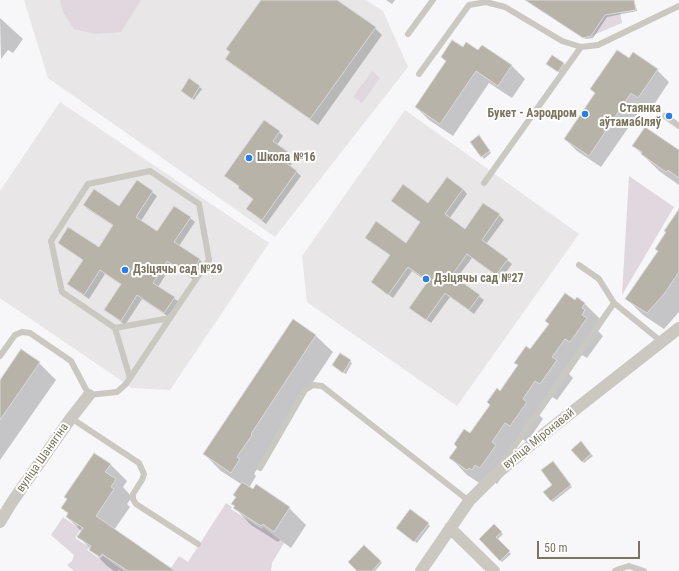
<!DOCTYPE html>
<meta charset="utf-8">
<style>
body{margin:0}
#map{position:relative;width:679px;height:571px;overflow:hidden;background:#f7f6f8;font-family:"Roboto Condensed",sans-serif}
canvas{display:block}
.scale{position:absolute;left:537px;top:541px;width:103px;height:18px;box-sizing:border-box;border:2px solid #7b745e;border-top:0;padding-left:5px;font-size:12px;line-height:14px;white-space:nowrap;color:#7b745e;-webkit-text-stroke:3px #fff;paint-order:stroke}
</style>
<div id="map">
<canvas width="679" height="571"></canvas>
<div class="scale">50 m</div>
</div>
<script>
const ctx = document.querySelector('canvas').getContext('2d');
ctx.lineJoin = 'round';
function paint(path, color) { ctx.fillStyle = color; ctx.fill(path, 'evenodd'); }
const poly = rows => new Path2D(rows.map(r => 'M' + r).join(''));
function trace(path, color, width, dash) { ctx.strokeStyle = color; ctx.lineWidth = width; ctx.lineCap = dash ? 'butt' : 'round'; ctx.setLineDash(dash || []); ctx.stroke(path); }
function write(font, color, halo, rows, align = 'center') {
  ctx.font = font + ' "Roboto Condensed",sans-serif'; ctx.lineWidth = 4; ctx.setLineDash([]); ctx.textBaseline = 'middle'; ctx.strokeStyle = halo; ctx.fillStyle = color; for (const [text, x, y, turn = 0] of rows) {
    ctx.save(); ctx.translate(x, y); ctx.rotate((+turn || 0) * Math.PI / 180); ctx.textAlign = isNaN(turn) ? turn : align; if (halo) ctx.strokeText(text, 0, 0); ctx.fillText(text, 0, 0); ctx.restore();
  }
}
paint(poly([
 [24,0,366,0,383,11,408,67,275,237,48,78],
 [60,102,269,243,170,390,132,388,0,298,0,191],
 [405,110,579,234,457,406,307,302,302,256]
]), '#e8e6e6');
paint(poly([
 [60,0,141,0,121,32,95,34,74,29,63,12],
 [620,12,622,23,591,36,605,15],
 [372,71,380,78,362,103,353,97],
 [629,176,674,207,622,295],
 [226,503,232,507,231,509,262,529,263,527,284,543,272,563,271,571,169,571,179,556,188,562],
 [63,517,77,527,80,523,83,525,75,538,89,547,87,550,100,559,103,556,124,571,74,571,67,565,72,561,74,555,51,535]
]), '#e0d7df');
paint(poly([
 [262,0,335,0,375,28,382,35,318,125,233,65,226,59,230,53,227,49],
 [386,0,395,0,392,4],
 [533,0,634,0,637,11,607,17,593,38,586,39,533,5],
 [0,18,23,39,13,53,8,50,1,59],
 [482,46,512,66,525,79,512,98,489,83,453,136,429,120,416,107,446,62,442,57,463,49,478,51],
 [629,60,657,70,669,82,651,109,644,105,601,167,577,151,565,139,596,94,591,89],
 [563,63,565,65,560,73,549,66],
 [190,80,202,89,194,100,184,93],
 [279,132,283,136,277,145,292,157,289,161,292,164,290,166,301,176,266,224,247,209,254,200,239,188,240,187,225,176],
 [480,138,491,153,484,159,471,142],
 [634,146,679,152,679,185,659,171],
 [137,181,157,196,141,221,158,232,190,218,195,222,179,246,200,260,204,264,194,280,172,265,158,287,179,302,169,317,142,299,125,325,105,310,122,285,105,274,89,299,73,288,68,284,84,260,63,247,59,242,99,248,114,226,89,210,84,205,119,207],
 [463,189,467,194,449,219,465,230,499,215,504,220,486,244,512,264,501,279,472,258,456,279,484,300,474,314,450,297,431,323,415,312,428,282,412,271,393,298,377,286,372,282,391,256,366,238,406,244,421,223,392,201,429,204],
 [679,210,679,312,664,329,643,315,626,298,659,252],
 [577,298,585,304,602,321,599,325,601,327,598,331,603,336,587,358,582,355,569,374,573,378,557,400,552,397,539,415,543,419,527,442,522,439,509,459,512,462,497,484,493,481,484,486,467,475,451,458,470,434,519,366,515,363,531,351],
 [293,320,316,336,333,352,267,451,268,452,254,474,256,476,249,488,289,508,306,525,291,548,280,540,278,542,251,525,235,508,235,507,232,504,237,497,241,484,221,471,204,454],
 [21,351,39,363,56,380,0,460,0,382],
 [340,354,352,363,346,374,335,367],
 [581,443,593,456,584,463,573,450],
 [110,464,127,481,123,487,132,497,127,504,130,507,114,530,172,571,121,571,119,570,118,571,114,571,107,566,79,537,82,532,67,517,69,514,62,508],
 [554,464,572,487,553,502,551,500,554,485],
 [428,524,430,526,417,543,399,530],
 [494,526,503,534,497,540,511,554,502,562,480,539],
 [364,547,382,563,375,571,358,571]
]), '#0003');
const building = poly([
 [261,0,337,0,376,27,310,119,225,59,230,52,226,49,261,0],
 [525,0,634,0,636,10,605,15,591,36,583,38,525,0],
 [452,40,463,47,466,42,478,50,482,45,512,65,498,86,476,71,440,124,415,107,446,61,441,57,452,40],
 [617,50,629,58,633,52,658,69,638,98,631,93,589,156,564,139,595,93,590,89,617,50],
 [552,55,564,63,558,72,546,64,552,55],
 [189,78,200,86,192,99,181,91,189,78],
 [264,120,280,131,273,141,288,152,285,156,288,158,285,162,297,171,262,220,246,209,253,199,238,188,239,186,224,176,264,120],
 [645,127,679,150,679,178,668,170,666,172,641,154,642,152,632,146,645,127],
 [479,135,490,151,481,157,470,142,479,135],
 [447,177,463,189,445,214,465,229,483,203,500,214,482,240,508,259,496,275,467,254,452,275,480,295,469,310,445,293,426,320,409,308,428,281,408,267,388,295,371,282,390,255,365,238,376,221,406,243,420,222,391,201,403,184,428,203,447,177],
 [137,180,153,191,136,217,157,231,174,206,191,217,174,242,200,259,189,276,167,261,153,283,175,297,164,313,137,295,121,321,104,310,121,284,100,270,84,295,67,284,83,260,58,243,68,227,99,247,113,225,83,205,94,189,119,206,137,180],
 [679,209,679,272,664,294,647,313,625,299,658,251,655,249,666,232,664,231,679,209],
 [565,293,575,300,577,297,585,303,582,308,585,310,582,315,587,318,570,342,565,339,552,357,557,360,540,384,535,381,523,399,527,402,510,426,505,423,492,442,496,445,480,468,475,465,472,470,469,468,467,470,449,458,457,447,454,444,464,429,470,433,490,405,487,402,497,388,500,391,518,365,514,363,526,346,530,349,549,324,545,321,565,293],
 [293,319,316,335,251,434,252,435,237,457,240,459,231,473,203,454,293,319],
 [21,349,40,362,0,420,0,380,21,349],
 [340,353,351,360,343,373,332,365,340,353],
 [581,441,591,454,582,462,571,450,581,441],
 [94,453,111,464,105,472,116,479,111,487,114,489,96,516,175,571,128,571,102,554,100,557,89,550,91,546,77,537,83,528,66,517,68,513,61,508,67,499,64,497,94,453],
 [553,461,571,485,551,501,543,492,552,485,541,470,553,461],
 [242,482,253,489,256,484,290,507,274,532,263,524,261,526,233,508,235,506,231,504,236,497,233,495,242,482],
 [410,509,429,523,414,542,396,528,410,509],
 [494,524,502,532,496,537,510,551,500,561,479,539,494,524],
 [364,545,381,561,372,571,357,571,348,562,364,545]
]);
paint(building, '#b8b3a8');
trace(building, '#d9d8da', 1);
trace(poly([
 [408,34,433,0],
 [419,74,469,5,486,2,505,7,562,41,581,47,598,45,679,6],
 [665,116,679,126],
 [484,183,581,47],
 [579,265,599,279,614,303,662,342],
 [115,328,170,318,209,260,199,204,150,171,88,184,51,241,62,292,115,328,130,378],
 [0,356,15,335,22,332,30,333,71,361,89,395,117,392,126,384,170,318],
 [71,418,139,463,144,474,142,480,133,494,133,499,136,504,198,544],
 [502,464,614,303],
 [260,468,305,390,313,385,322,386,469,501],
 [615,571,619,569,629,566,644,571]
]), '#cac8c1', 6);
trace(poly([
 [0,522,12,502,71,418,89,395],
 [450,528,494,571],
 [421,571,469,501,493,477,544,434,679,328]
]), '#cac8c1', 12);
for (const [x, y, r, color] of [
 [585,114,4,"#2b7ee3"],
 [669,116,4,"#2b7ee3"],
 [249,158,4,"#2b7ee3"],
 [125,270,4,"#2b7ee3"],
 [426,279,4,"#2b7ee3"]
]) { const dot = new Path2D(); dot.arc(x, y, r, 0, 2 * Math.PI); ctx.fillStyle = color; ctx.fill(dot); trace(dot, '#fff', 1.5); }
write('bold 12px', '#7b745e', '#fff', [
 ["Стаянка",661,109,"right"],
 ["аўтамабіляў",661,123,"right"],
 ["Букет - Аэродром",577,114,"right"],
 ["Школа №16",257,158],
 ["Дзіцячы сад №29",133,270],
 ["Дзіцячы сад №27",434,279]
], 'left');
write('12px', '#7b745e', '#fff', [
 ["вуліца Міронавай",539,439,-39],
 ["вуліца Шанягіна",43,458,-55]
]);
</script>
